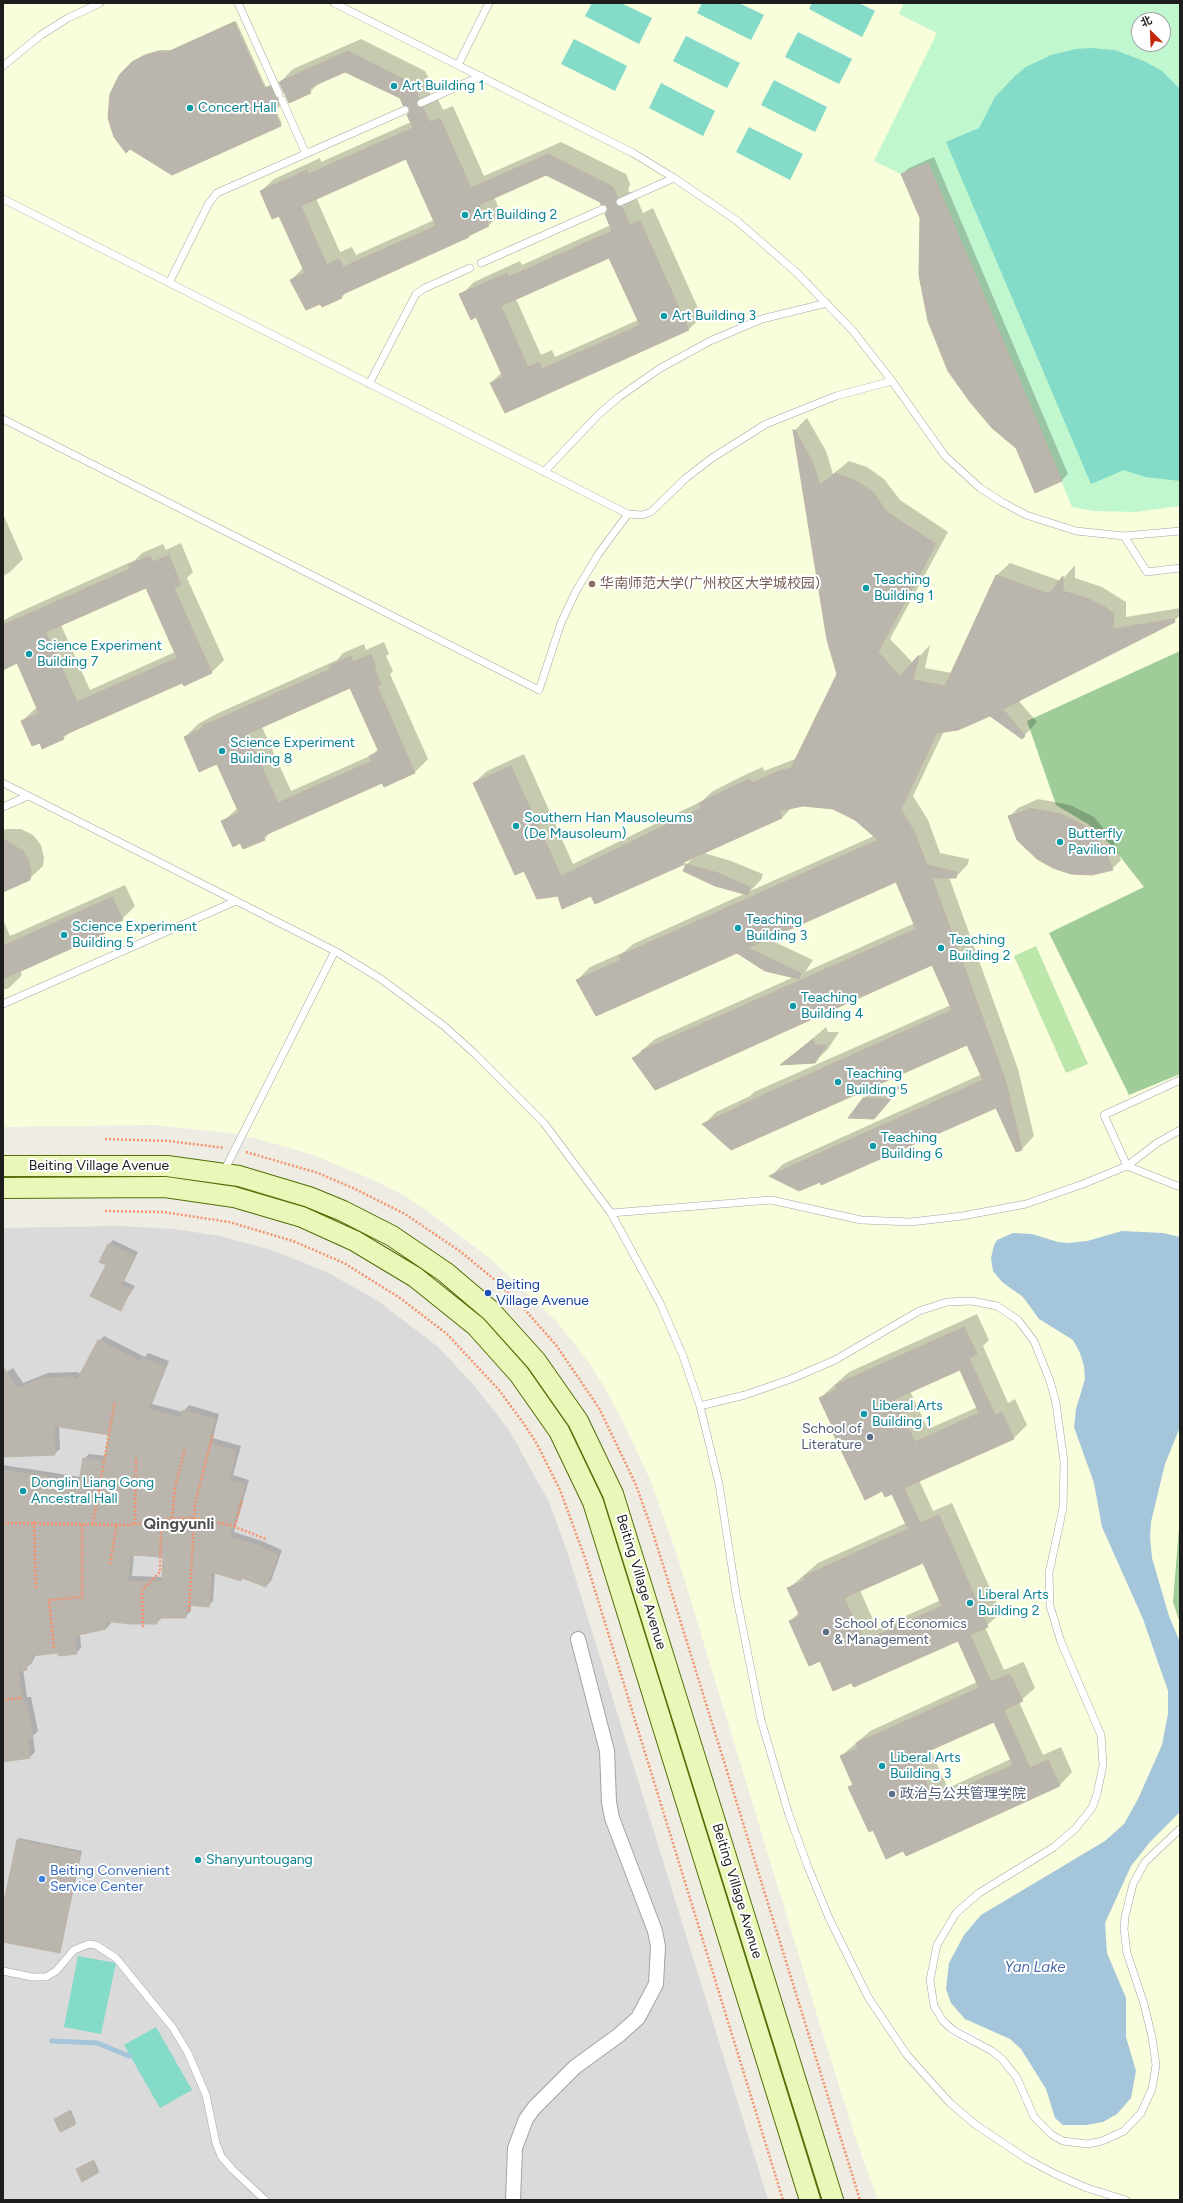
<!DOCTYPE html>
<meta charset="utf-8">
<style>
body{margin:0}
#map{position:relative;width:1183px;height:2203px;overflow:hidden;background:#eeece3;font-family:Figtree,"Noto Sans SC",sans-serif}
canvas{display:block}
.frame{position:absolute;inset:0;border:4px solid #1d1d1d;pointer-events:none}
.north{position:absolute;left:1131px;top:12px;width:40px;height:40px;box-sizing:border-box;background:#fff;border:1px solid #a5a5a5;border-radius:50%;rotate:336deg;font-size:11px;font-weight:700;line-height:16px;text-align:center;color:#1d1d1d}
.north::after{content:'';display:block;margin:auto;width:14px;height:18px;background:#c32707;clip-path:polygon(50% 0,100% 100%,50% 72%,0 100%)}
</style>
<div id="map">
<canvas width="1183" height="2203"></canvas>
<div class="frame"></div>
<div class="north">北</div>
</div>
<script>
const ctx = document.querySelector('canvas').getContext('2d');
ctx.lineJoin = 'round';
function paint(path, color) { ctx.fillStyle = color; ctx.fill(path, 'evenodd'); }
const poly = rows => new Path2D(rows.map(r => 'M' + r).join(''));
function trace(path, color, width, dash) { ctx.strokeStyle = color; ctx.lineWidth = width; ctx.lineCap = dash ? 'butt' : 'round'; ctx.setLineDash(dash || []); ctx.stroke(path); }
function write(font, color, halo, rows, align = 'center') {
  ctx.font = font + ' Figtree,"Noto Sans SC",sans-serif'; ctx.lineWidth = 4; ctx.setLineDash([]); ctx.textBaseline = 'middle'; ctx.strokeStyle = halo; ctx.fillStyle = color; for (const [text, x, y, turn = 0] of rows) {
    ctx.save(); ctx.translate(x, y); ctx.rotate((+turn || 0) * Math.PI / 180); ctx.textAlign = isNaN(turn) ? turn : align; if (halo) ctx.strokeText(text, 0, 0); ctx.fillText(text, 0, 0); ctx.restore();
  }
}
paint(poly([
 [119,1226,174,1229,220,1236,272,1250,327,1272,378,1301,437,1346,473,1384,509,1430,549,1502,568,1554,768,2200,3,2200,3,1228]
]), '#dbdada');
paint(poly([
 [3,3,1180,3,1180,2200,878,2200,856,2140,820,2025,676,1552,651,1482,626,1428,606,1390,591,1366,558,1323,492,1260,426,1210,405,1196,371,1179,313,1155,258,1139,229,1133,155,1125,3,1127],
 [1139,20,1163,20,1163,44,1139,44]
]), '#f8fedc');
paint(poly([
 [1036,946,1088,1064,1066,1073,1014,956]
]), '#bde7aa');
paint(poly([
 [1180,651,1180,1074,1129,1095,1049,933,1144,887,1111,845,1088,824,1056,805,1027,721],
 [1180,1515,1180,1623,1173,1602]
]), '#9fcc99');
paint(poly([
 [904,3,1180,3,1180,506,1136,512,1094,511,1072,507,928,163,901,174,874,161,937,33,899,14],
 [1139,20,1163,20,1163,44,1139,44]
]), '#c1f7ce');
paint(poly([
 [592,3,621,3,652,18,639,44,585,16],
 [702,3,739,3,764,15,751,40,697,13],
 [812,3,859,3,875,11,862,37,809,9],
 [798,32,852,59,839,84,785,57],
 [686,36,740,63,727,88,673,61],
 [574,39,627,66,615,91,561,64],
 [1091,48,1115,50,1144,61,1162,71,1180,89,1180,481,1145,477,1124,470,1091,484,946,142,979,128,995,97,1015,76,1026,67,1051,55,1076,49],
 [774,80,827,107,815,132,761,105],
 [661,83,715,111,703,136,649,108],
 [749,127,803,154,790,180,736,152],
 [78,1956,116,1963,101,2034,64,2027],
 [156,2027,192,2090,160,2108,124,2045]
]), '#83dbc8');
paint(poly([
 [1122,1231,1163,1233,1180,1237,1180,1427,1165,1464,1151,1522,1150,1537,1152,1558,1169,1616,1180,1642,1180,1812,1150,1842,1131,1866,1105,1923,1107,1953,1126,1998,1126,2037,1136,2071,1131,2098,1117,2114,1103,2122,1086,2125,1063,2125,1055,2118,1046,2089,1021,2049,1010,2039,965,2019,951,2003,946,1989,949,1963,964,1935,981,1915,1105,1841,1124,1824,1138,1799,1162,1745,1168,1714,1168,1691,1143,1619,1102,1527,1094,1483,1074,1427,1076,1409,1085,1379,1084,1366,1080,1353,1073,1340,1039,1319,1023,1297,1002,1282,993,1271,991,1258,994,1245,997,1240,1013,1233,1032,1234,1058,1242,1068,1243,1087,1241]
]), '#a5c5da');
paint(poly([
 [957,2026,980,2037,970,2045,948,2034]
]), '#fff');
paint(poly([
 [236,21,266,87,272,85,279,97,281,104,275,108,282,124,280,125,111,94,116,80,126,68,146,54,160,50,171,50],
 [361,39,425,71,432,85,429,91,431,95,436,95,443,110,453,106,484,176,561,142,626,174,630,184,628,191,635,194,643,213,653,208,702,317,689,329,491,383,502,372,477,316,461,295,474,282,520,261,522,265,611,225,607,204,546,174,494,197,501,213,488,226,469,236,348,290,342,297,291,280,303,268,280,215,261,191,274,179,320,158,321,162,411,122,410,107,400,98,345,71,320,82,310,92,280,82,293,69],
 [407,158,434,220,356,255,352,247,340,252,316,198],
 [610,256,638,320,555,357,552,350,541,355,516,299],
 [934,157,1068,474,1061,481,1017,447,929,321,921,287,919,255,921,218,902,174,909,168],
 [807,418,826,451,833,474,849,461,867,467,884,479,900,500,948,532,890,639,913,663,930,645,925,668,952,673,997,575,1010,563,1061,581,1075,565,1075,578,1102,587,1126,602,1126,617,1180,608,1180,615,1174,621,1018,700,1037,722,1022,738,990,715,944,731,913,796,928,820,940,853,969,859,968,864,956,877,949,877,1018,1069,1034,1136,1022,1149,996,1107,820,1180,771,1176,783,1164,982,1074,968,1043,704,1124,716,1112,750,1096,754,1092,951,1005,933,964,633,1058,655,1039,794,977,737,952,577,980,590,967,624,952,633,944,746,893,687,864,693,858,592,894,559,895,525,869,474,783,487,771,524,754,573,864,702,801,713,791,749,773,763,767,764,771,798,758,838,674,794,431],
 [803,805,834,808,849,815,874,836,750,891,761,880,763,874,731,861,704,853,782,818,792,807],
 [896,880,915,923,805,972,813,960,766,938],
 [3,514,23,559,10,572,3,576],
 [181,543,193,572,187,578,224,660,211,673,183,681,70,732,63,738,40,742,22,721,37,707,17,662,3,668,3,621,15,614,135,560,142,553,163,544,166,550],
 [146,587,175,652,90,690,61,625],
 [384,642,389,654,386,656,393,671,390,674,428,759,415,772,384,785,383,782,271,832,264,839,241,842,222,822,238,808,218,763,185,737,198,724,216,714,337,660,343,653,364,644,366,650],
 [351,687,378,749,372,755,291,791,262,727],
 [1038,799,1070,805,1094,817,1113,840,1121,860,1112,869,1009,817,1018,808],
 [6,829,21,829,33,835,41,845,44,858,43,866,29,879,3,891,3,831],
 [125,885,135,906,122,919,115,923,106,932,20,970,22,975,9,988,3,990,3,920,10,936],
 [826,1027,828,1032,839,1032,828,1049,814,1062,783,1064],
 [877,1085,902,1086,874,1118,864,1098],
 [113,1240,138,1252,124,1281,135,1286,120,1310,107,1265,101,1262,109,1244],
 [977,1314,989,1340,983,1346,1008,1403,1015,1399,1027,1425,1014,1438,919,1480,933,1511,952,1503,1001,1613,985,1627,1004,1670,1023,1662,1025,1665,1035,1688,1019,1702,1043,1755,1061,1747,1072,1772,1059,1786,904,1849,873,1828,850,1787,854,1783,841,1756,870,1731,977,1682,958,1639,852,1681,821,1660,790,1622,799,1612,789,1588,818,1563,906,1523,893,1492,883,1490,831,1427,832,1425,820,1398,849,1372],
 [961,1369,978,1407,928,1429,910,1391],
 [923,1562,941,1600,877,1629,860,1590],
 [994,1720,1011,1759,948,1788,930,1749],
 [104,1336,145,1357,148,1353,169,1361,152,1404,183,1412,189,1405,219,1414,213,1438,241,1446,233,1475,249,1480,234,1532,262,1541,282,1550,271,1581,266,1586,243,1577,240,1580,215,1572,213,1601,208,1606,191,1605,191,1611,185,1617,162,1618,156,1623,110,1621,111,1623,106,1629,80,1634,81,1648,76,1653,59,1652,36,1655,31,1664,23,1669,27,1697,31,1697,38,1731,33,1736,35,1752,30,1757,3,1761,3,1465,81,1477,84,1459,89,1454,106,1456,111,1434,59,1425,60,1449,54,1454,3,1456,3,1374,13,1368,23,1383,48,1373,77,1372,81,1374,99,1341],
 [134,1554,164,1556,163,1577,132,1576],
 [19,1838,82,1851,60,1952,3,1941,3,1911],
 [71,2110,76,2123,75,2124,55,2119],
 [94,2160,99,2171,98,2173,77,2169]
]), '#0003');
trace(poly([
 [52,2041,97,2043,129,2056]
]), '#a5c5da', 5);
const building = poly([
 [234,22,264,88,270,86,277,99,279,107,273,109,281,126,172,175,130,149,126,153,114,137,108,118,110,94,120,74,132,62,143,56,157,52,168,52,234,22],
 [348,51,413,84,419,98,416,105,418,107,423,108,430,122,440,118,471,188,548,154,613,187,618,198,615,204,622,207,630,225,640,221,689,330,505,413,490,383,503,377,476,317,471,320,459,294,507,273,509,277,612,231,605,214,608,210,606,205,601,205,600,202,546,175,479,205,489,226,468,236,469,237,341,295,342,298,322,307,320,304,306,310,290,280,305,273,279,216,272,219,260,191,307,170,308,174,413,128,407,115,410,111,409,108,403,105,400,98,345,72,309,88,311,93,289,103,279,82,348,51],
 [406,159,436,226,343,267,339,259,327,265,301,206,406,159],
 [609,258,640,325,542,369,539,362,528,367,501,306,609,258],
 [928,163,1062,481,1035,493,1016,448,992,428,970,402,948,371,928,321,919,275,920,218,901,174,928,163],
 [793,430,795,430,813,463,820,485,836,473,854,480,872,491,887,512,936,544,878,652,900,676,919,655,913,680,945,686,996,575,1049,594,1063,576,1063,591,1089,599,1105,607,1114,614,1113,629,1174,619,1175,622,1003,709,1025,736,1022,739,990,716,958,730,937,733,901,809,915,833,927,865,957,872,956,878,932,878,1006,1082,1022,1150,1016,1152,996,1108,821,1185,820,1182,799,1191,769,1176,983,1080,967,1045,731,1150,702,1124,741,1106,741,1105,952,1010,932,965,655,1090,632,1058,643,1053,641,1051,916,929,896,882,748,948,801,973,799,979,765,971,737,953,596,1016,576,980,621,960,619,956,878,840,855,820,833,809,803,806,779,811,782,818,682,863,685,864,595,904,591,896,562,909,558,896,537,899,524,871,515,875,473,783,511,766,561,876,701,808,699,803,736,785,750,779,752,783,776,772,791,768,837,674,827,640,793,430],
 [169,555,181,585,174,588,212,673,184,686,182,683,62,736,64,739,42,749,40,743,32,746,21,721,39,713,17,663,3,670,3,625,130,569,128,565,150,556,153,562,169,555],
 [146,588,177,658,77,702,46,632,146,588],
 [371,654,376,667,374,668,381,684,377,686,415,773,384,787,382,783,263,836,265,840,243,849,240,843,233,847,221,821,239,813,217,764,199,772,184,737,203,728,202,726,331,669,329,666,351,656,353,662,371,654],
 [350,688,379,752,369,756,372,761,278,803,247,734,350,688],
 [1028,808,1061,814,1085,826,1105,849,1113,870,1092,875,1071,874,1053,868,1037,859,1017,840,1008,816,1028,810,1028,808],
 [3,839,23,851,28,859,31,872,30,880,3,892,3,839],
 [686,864,718,873,750,887,748,895,715,886,683,871,686,864],
 [112,897,123,920,104,929,106,933,3,979,3,946,112,897],
 [813,1039,815,1045,827,1045,815,1063,780,1065,813,1039],
 [863,1098,891,1099,874,1119,848,1118,863,1098],
 [108,1244,135,1256,121,1285,131,1290,121,1311,90,1296,106,1265,99,1262,108,1244],
 [964,1327,977,1354,969,1358,995,1415,1002,1412,1014,1439,904,1488,920,1523,939,1515,988,1627,970,1635,991,1682,1009,1674,1012,1678,1023,1701,1004,1710,1030,1768,1048,1760,1060,1786,906,1856,903,1851,886,1859,873,1830,869,1832,848,1787,853,1785,840,1756,858,1748,856,1743,979,1688,958,1641,854,1687,851,1683,833,1691,820,1661,809,1666,789,1621,800,1616,787,1588,805,1580,804,1576,908,1529,892,1494,885,1497,882,1491,865,1500,830,1427,832,1426,819,1398,837,1389,835,1385,964,1327],
 [960,1370,979,1413,915,1442,895,1399,960,1370],
 [923,1563,942,1606,864,1641,844,1598,923,1563],
 [994,1722,1013,1765,934,1800,915,1757,994,1722],
 [98,1340,141,1362,143,1358,165,1367,148,1409,181,1418,183,1410,215,1419,208,1443,236,1451,229,1480,245,1485,229,1537,257,1545,278,1555,266,1587,242,1578,241,1581,211,1572,209,1607,187,1605,186,1618,157,1618,157,1624,130,1624,105,1621,106,1629,74,1636,77,1654,59,1656,58,1653,31,1656,32,1663,26,1664,27,1670,18,1671,23,1702,26,1701,33,1737,27,1738,30,1758,3,1762,3,1470,79,1482,83,1458,104,1462,109,1435,54,1426,55,1455,3,1457,3,1427,5,1427,3,1367,18,1388,43,1378,72,1377,77,1380,98,1340],
 [130,1555,163,1557,162,1582,128,1581,130,1555],
 [17,1840,80,1853,60,1953,3,1942,3,1906,17,1840],
 [69,2111,75,2125,60,2132,54,2119,69,2111],
 [92,2161,98,2173,82,2182,76,2169,92,2161]
]);
paint(building, '#bab5ad');
trace(building, '#bfb5a6', 1);
const service = poly([
 [238,3,279,94],
 [334,3,633,153,674,178,736,220,797,273,853,331,892,381,945,456,980,488,1002,502,1026,515,1076,531,1124,536,1180,531],
 [458,65,489,3],
 [3,66,41,35,68,18,100,3],
 [282,100,306,154],
 [421,103,481,76],
 [3,199,628,514,599,553,576,591,561,623,539,690,3,419],
 [620,202,674,178],
 [481,263,603,209],
 [169,283,209,203,217,193,405,110],
 [369,384,416,294,425,288,470,268],
 [544,472,598,415,619,397,659,369,710,341,762,319,827,303],
 [628,514,642,515,651,512,686,478,712,458,766,424,836,396,892,381],
 [1124,536,1147,572,1180,568],
 [3,783,335,951,381,979,444,1026,474,1053,544,1123,611,1213,660,1303,683,1356,700,1406,719,1484,736,1594,761,1720,789,1815,808,1867,829,1918,868,1997,907,2055,950,2103,976,2125,1027,2159,1057,2175,1087,2188,1126,2200],
 [3,807,28,796],
 [3,1004,236,901],
 [1180,1080,1104,1115,1127,1166,1180,1187],
 [223,1173,335,951],
 [611,1213,771,1200,861,1220,911,1222,962,1216,1026,1204,1083,1184,1127,1166,1157,1143,1180,1130],
 [700,1406,745,1395,791,1379,835,1360,919,1311,947,1302,972,1301,997,1306,1018,1320,1034,1341,1050,1381,1056,1403,1064,1462,1063,1508,1049,1573,1050,1606,1061,1642,1101,1735,1103,1765,1097,1794,1092,1808,1075,1829,1054,1847,979,1893,956,1913,937,1945,930,1980,934,2006,943,2021,953,2030,992,2051,1002,2059,1017,2078,1034,2117,1052,2135,1063,2141,1088,2144,1102,2141,1124,2131,1141,2113,1152,2089,1156,2065,1152,2037,1144,2004,1127,1953,1124,1929,1125,1917,1133,1884,1145,1862,1180,1829],
 [3,1971,32,1977,46,1977,56,1971,74,1950,89,1944,96,1945,116,1958,173,2028,188,2053,206,2095,216,2143,221,2156,232,2169,265,2200]
]);
const minor = poly([
 [513,2200,515,2148,526,2119,534,2108,575,2067,619,2035,638,2018,656,1984,658,1946,655,1931,612,1818,609,1802,607,1751,578,1639]
]);
const secondary = poly([
 [3,1166,167,1166,239,1176,309,1197,343,1211,392,1236,445,1272,491,1311,536,1361,578,1421,613,1494,833,2200],
 [3,1188,165,1187,234,1197,302,1217,355,1241,415,1277,476,1326,519,1374,559,1431,593,1502,810,2200]
]);
trace(service, '#a4a4a4', 8);
trace(minor, '#a4a4a4', 16);
trace(secondary, '#536f08', 22);
trace(poly([
 [105,1139,169,1141,224,1148],
 [246,1152,318,1173,353,1188,405,1214,461,1252,495,1280,526,1311,556,1345,599,1408,636,1485,654,1536,860,2200],
 [105,1211,163,1212,229,1222,293,1241,344,1263,400,1298,447,1334,499,1390,524,1424,537,1444,560,1490,585,1558,783,2200],
 [172,1518,175,1487,185,1448],
 [34,1522,36,1590],
 [3,1523,129,1525,169,1519,193,1518,230,1525,266,1539],
 [93,1523,115,1401],
 [135,1524,136,1458],
 [235,1526,242,1500],
 [110,1564,117,1524],
 [189,1611,195,1503,213,1434],
 [143,1627,142,1590,160,1572,161,1520],
 [54,1648,49,1600,82,1597,82,1523],
 [3,1700,21,1698]
]), '#f5926d', 2.5, [2, 2]);
trace(service, '#fff', 7);
trace(minor, '#fff', 14);
trace(secondary, '#e9f7b8', 20);
for (const [x, y, r, color] of [
 [394,86,4,"#0f9aa8"],
 [190,108,4,"#0f9aa8"],
 [465,215,4,"#0f9aa8"],
 [664,316,4,"#0f9aa8"],
 [592,584,4,"#8d6e63"],
 [866,588,4,"#0f9aa8"],
 [29,654,4,"#0f9aa8"],
 [222,751,4,"#0f9aa8"],
 [516,826,4,"#0f9aa8"],
 [1060,842,4,"#0f9aa8"],
 [738,928,4,"#0f9aa8"],
 [64,935,4,"#0f9aa8"],
 [941,948,4,"#0f9aa8"],
 [793,1006,4,"#0f9aa8"],
 [838,1082,4,"#0f9aa8"],
 [873,1146,4,"#0f9aa8"],
 [488,1293,4,"#1a4fb4"],
 [864,1414,4,"#0f9aa8"],
 [870,1437,4,"#5c6f8a"],
 [23,1491,4,"#0f9aa8"],
 [970,1603,4,"#0f9aa8"],
 [826,1632,4,"#5c6f8a"],
 [882,1766,4,"#0f9aa8"],
 [892,1794,4,"#5c6f8a"],
 [198,1860,4,"#0f9aa8"],
 [42,1879,4,"#3f7fe0"]
]) { const dot = new Path2D(); dot.arc(x, y, r, 0, 2 * Math.PI); ctx.fillStyle = color; ctx.fill(dot); trace(dot, '#fff', 1.5); }
write('14px', '#0d838f', '#fff', [
 ["Art Building 1",402,86],
 ["Concert Hall",198,108],
 ["Art Building 2",473,215],
 ["Art Building 3",672,316],
 ["Teaching",874,580],
 ["Building 1",874,596],
 ["Science Experiment",37,646],
 ["Building 7",37,662],
 ["Science Experiment",230,743],
 ["Building 8",230,759],
 ["Southern Han Mausoleums",524,818],
 ["(De Mausoleum)",524,834],
 ["Butterfly",1068,834],
 ["Pavilion",1068,850],
 ["Teaching",746,920],
 ["Building 3",746,936],
 ["Science Experiment",72,927],
 ["Building 5",72,943],
 ["Teaching",949,940],
 ["Building 2",949,956],
 ["Teaching",801,998],
 ["Building 4",801,1014],
 ["Teaching",846,1074],
 ["Building 5",846,1090],
 ["Teaching",881,1138],
 ["Building 6",881,1154],
 ["Liberal Arts",872,1406],
 ["Building 1",872,1422],
 ["Donglin Liang Gong",31,1483],
 ["Ancestral Hall",31,1499],
 ["Liberal Arts",978,1595],
 ["Building 2",978,1611],
 ["Liberal Arts",890,1758],
 ["Building 3",890,1774],
 ["Shanyuntougang",206,1860]
], 'left');
write('14px', '#785e54', '#fff', [
 ["华南师范大学(广州校区大学城校园)",600,584]
], 'left');
write('14px', '#1d1d1d', '#fff', [
 ["Beiting Village Avenue",99,1166],
 ["Beiting Village Avenue",641,1582,73],
 ["Beiting Village Avenue",737,1891,73]
]);
write('14px', '#164399', '#fff', [
 ["Beiting",496,1285],
 ["Village Avenue",496,1301]
], 'left');
write('14px', '#4e5e75', '#fff', [
 ["School of",862,1429,"right"],
 ["Literature",862,1445,"right"],
 ["School of Economics",834,1624],
 ["& Management",834,1640],
 ["政治与公共管理学院",900,1794]
], 'left');
write('14px', '#366cbe', '#fff', [
 ["Beiting Convenient",50,1871],
 ["Service Center",50,1887]
], 'left');
write('italic 15px', '#4d6ba9', '#fff', [
 ["Yan Lake",1035,1968]
]);
write('bold 16px', '#505050', '#fff', [
 ["Qingyunli",179,1524]
]);
</script>
